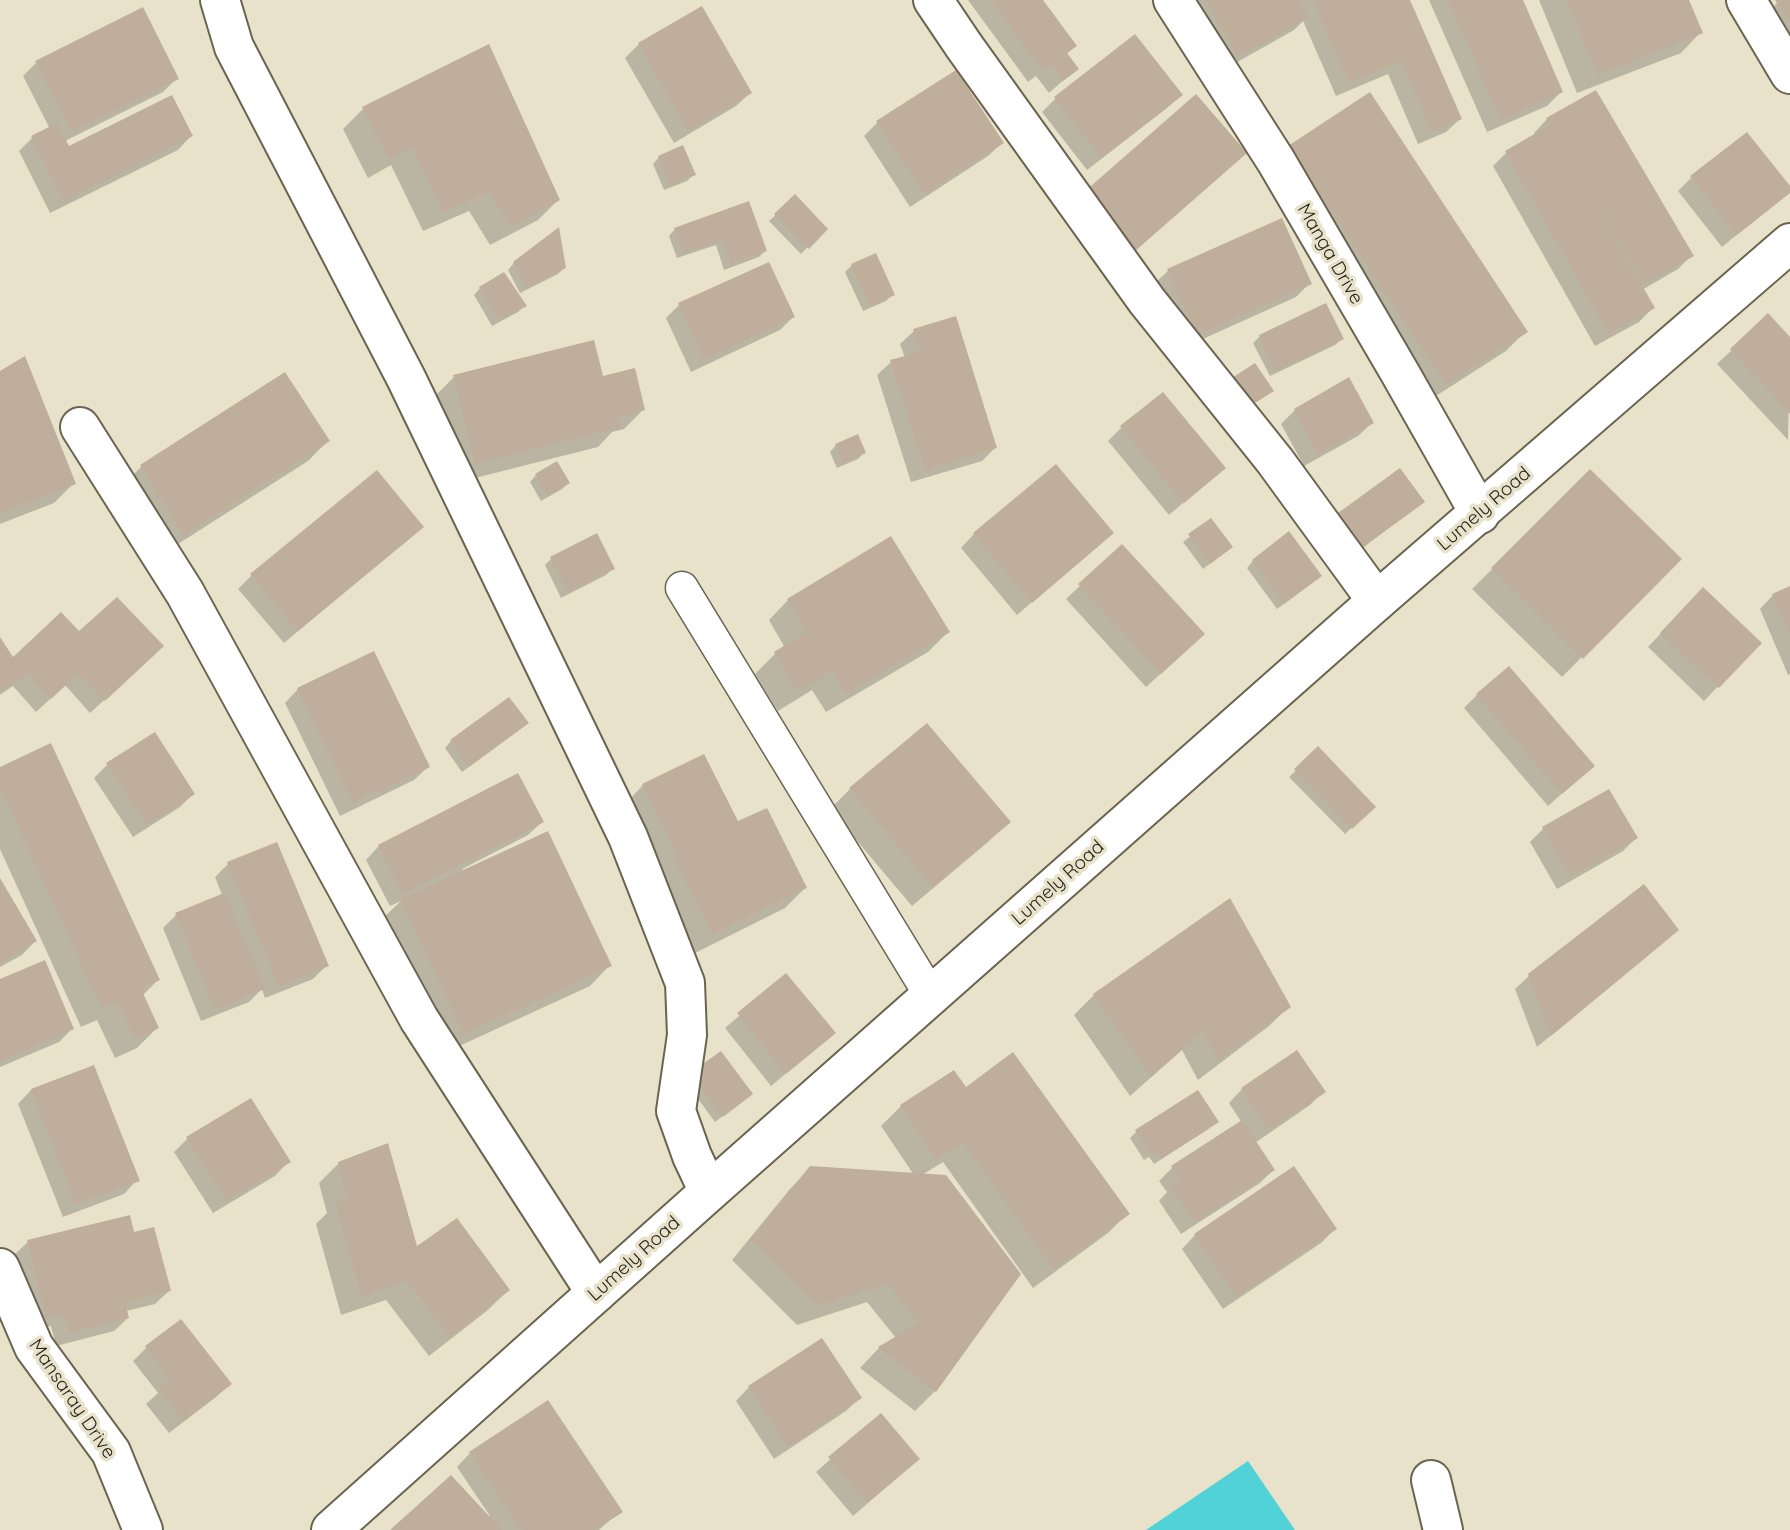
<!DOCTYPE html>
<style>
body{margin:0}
canvas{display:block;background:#e8e2ca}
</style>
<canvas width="1790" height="1530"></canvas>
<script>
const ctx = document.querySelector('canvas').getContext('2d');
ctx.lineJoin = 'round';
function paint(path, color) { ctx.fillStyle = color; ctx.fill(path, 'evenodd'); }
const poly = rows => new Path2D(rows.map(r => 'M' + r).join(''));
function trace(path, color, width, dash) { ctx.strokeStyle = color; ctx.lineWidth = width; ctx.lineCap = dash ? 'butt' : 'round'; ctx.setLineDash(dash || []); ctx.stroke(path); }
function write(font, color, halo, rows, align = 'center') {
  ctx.font = font + ' Quicksand,sans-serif'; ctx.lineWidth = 7; ctx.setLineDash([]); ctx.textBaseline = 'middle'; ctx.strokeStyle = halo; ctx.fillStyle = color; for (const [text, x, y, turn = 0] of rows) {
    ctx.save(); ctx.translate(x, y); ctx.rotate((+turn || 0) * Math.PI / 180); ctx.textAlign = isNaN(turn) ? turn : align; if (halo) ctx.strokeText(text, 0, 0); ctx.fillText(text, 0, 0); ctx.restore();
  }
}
paint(poly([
 [1248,1461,1295,1530,1146,1530]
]), '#51d2d6');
paint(poly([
 [968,0,1041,0,1075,46,1066,55,1076,69,1049,93,1036,76,1028,82],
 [1184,0,1408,0,1460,119,1446,132,1418,144,1388,74,1336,96,1303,21,1294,30,1225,69],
 [1429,0,1521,0,1561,92,1547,106,1487,132],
 [1539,0,1687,0,1700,33,1681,53,1577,93],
 [1780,0,1790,0,1790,56,1764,16],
 [639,44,750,93,736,106,674,143,625,58],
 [488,46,558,200,538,220,490,245,469,211,423,231,391,165,368,178,343,129,363,109],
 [37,62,177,78,163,92,65,141,68,148,191,136,178,150,50,213,19,151,32,138,50,129,23,76],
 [1180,95,1167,108,1087,170,1042,112,1055,99],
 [1547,119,1691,256,1678,269,1642,290,1653,308,1639,322,1595,346,1493,166,1506,153,1535,136,1534,133],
 [877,123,1002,143,988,156,910,207,864,136],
 [1289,148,1526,331,1506,351,1425,403],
 [659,157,694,174,687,181,664,190,653,164],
 [1691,178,1790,189,1790,191,1722,247,1678,191],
 [795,197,826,229,801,254,769,221],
 [748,204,765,251,759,257,724,270,716,245,677,258,669,236,675,229],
 [1281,220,1310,283,1296,297,1183,348,1154,284,1168,271],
 [875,255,893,294,886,301,863,311,845,272,852,265],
 [514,263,565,267,558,274,520,293,508,270],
 [480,288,525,306,518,312,492,326,474,295],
 [679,305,793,317,780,330,691,372,666,318],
 [1768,316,1790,340,1788,440,1717,364],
 [914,331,995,448,982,461,911,482,877,375,891,362,905,358,900,344],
 [1260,336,1342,339,1335,345,1270,376,1253,343],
 [0,373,74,483,54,503,0,524],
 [285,375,328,441,308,461,164,553,121,487,141,467],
 [454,377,602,378,644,409,624,429,612,432,598,447,455,483,434,397],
 [1295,410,1372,423,1358,436,1304,466,1281,424],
 [1122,427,1224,468,1169,515,1108,441],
 [836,445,864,453,858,459,837,468,830,452],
 [1590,472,1679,559,1562,677,1472,589],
 [536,475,568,483,562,489,541,501,530,482],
 [1423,502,1356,553,1333,521,1340,515],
 [1210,521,1224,553,1203,569,1183,542],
 [422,527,284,643,238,589,252,575],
 [1112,533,1017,615,961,548,974,534],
 [1122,546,1189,648,1146,687,1066,599],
 [551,559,613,568,606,575,561,598,545,565],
 [1253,561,1313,582,1277,609,1247,568],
 [1790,588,1790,674,1788,675,1760,609,1773,595],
 [788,600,948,632,928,652,826,712,812,690,778,711,755,674,775,654,785,648,769,620],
 [1689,603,1759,643,1704,701,1648,647],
 [79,633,148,660,90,713,65,685,36,712,13,686,0,695,0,640,13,659],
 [298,689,428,767,414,780,340,816,285,703],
 [1477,695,1593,766,1548,806,1464,708],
 [520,729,462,772,445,748,451,741],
 [1318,749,1373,807,1345,834,1289,777],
 [107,765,193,794,180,807,133,837,94,778],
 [0,769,158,980,142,996,157,1028,137,1048,115,1058,97,1020,81,1027,0,849],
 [643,785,738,824,805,888,785,908,693,954,624,805],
 [850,789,1008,822,988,842,912,906,830,809],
 [542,822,528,835,462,869,609,966,590,986,444,1053,381,920,401,901,390,906,366,860,379,846],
 [1543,829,1636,838,1623,851,1557,889,1530,842],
 [228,864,327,965,313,979,265,998,262,989,249,1002,201,1021,163,928,176,915,222,895,215,877],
 [0,882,35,941,22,955,0,967],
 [1677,930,1663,943,1537,1047,1515,989,1529,976],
 [786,976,834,1033,771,1086,725,1028],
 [0,981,72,1029,59,1042,0,1067],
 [1094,995,1289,1006,1269,1026,1198,1080,1182,1050,1130,1096,1074,1015],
 [93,1067,137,1180,124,1194,63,1217,18,1104,31,1090],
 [685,1081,751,1094,715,1122],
 [966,1089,1128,1213,1108,1233,1033,1288,943,1162,922,1175,935,1391,915,1411,860,1368,879,1348,896,1338,867,1302,797,1325,732,1260,790,1189,810,1168,914,1175,881,1126,901,1106],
 [1242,1089,1323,1092,1310,1105,1255,1143,1273,1170,1260,1183,1181,1234,1159,1201,1167,1192,1159,1181,1173,1167,1242,1123,1229,1103],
 [1210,1128,1154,1164,1149,1157,1144,1160,1130,1138,1136,1132],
 [187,1139,288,1162,275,1176,213,1213,174,1152],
 [339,1163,416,1248,508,1290,488,1310,429,1356,386,1300,341,1315,316,1224,327,1213,319,1183],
 [1335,1229,1321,1243,1223,1309,1182,1249,1195,1235],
 [133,1234,169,1291,155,1304,126,1311,128,1318,114,1331,56,1346,51,1326,33,1330,14,1255,28,1242],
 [147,1347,230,1383,216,1397,169,1433,146,1404,158,1393,133,1361],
 [749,1387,860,1398,846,1411,774,1459,736,1401],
 [881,1415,904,1472,853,1516,816,1472],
 [470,1453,620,1511,599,1530,393,1530,490,1516,457,1467]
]), '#0003');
paint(poly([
 [991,0,1043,0,1077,46,1067,53,1079,69,1063,81,1051,64,1042,70],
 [1206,0,1300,0,1309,17,1239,57],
 [1313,0,1410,0,1462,119,1432,132,1401,61,1349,83],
 [1448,0,1523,0,1563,92,1501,120],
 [1567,0,1689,0,1703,33,1597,75],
 [1775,0,1790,0,1790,22],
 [702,6,752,93,688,131,638,43],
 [143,7,179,79,72,132,35,61],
 [1135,34,1183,95,1102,158,1054,97],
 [489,44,560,200,511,227,489,192,443,212,412,146,389,159,362,107],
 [956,70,1004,143,924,194,876,121],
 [1596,90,1694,256,1644,284,1576,171,1655,308,1609,334,1505,151,1550,125,1546,118],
 [1370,92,1528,332,1446,385,1288,146],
 [1196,94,1247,153,1134,252,1083,193],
 [172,95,193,136,64,201,31,136,57,123,69,146],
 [1747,132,1790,186,1790,193,1737,235,1690,176],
 [683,145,696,175,671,185,658,156],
 [795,194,828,229,809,249,774,214],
 [749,201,767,251,731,264,722,240,684,253,674,228],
 [1282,218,1312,284,1197,335,1167,269],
 [559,227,566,268,526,287,513,262],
 [876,253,895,295,870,306,851,264],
 [769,262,795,317,704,360,678,303],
 [504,272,527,306,499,320,479,287],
 [1326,303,1344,339,1276,371,1259,335],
 [1768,313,1790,337,1790,414,1730,349],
 [956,316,997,448,925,470,890,360,920,352,913,329],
 [594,340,603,376,635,368,645,410,617,418,620,427,475,464,453,375],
 [25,356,76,484,0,513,0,371],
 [1255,363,1274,391,1242,411,1224,383],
 [285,372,330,441,184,535,140,465],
 [1349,377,1374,423,1318,454,1294,409],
 [1163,392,1226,468,1184,503,1120,426],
 [858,434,866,453,843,463,835,444],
 [557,461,570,483,548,496,535,474],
 [1056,464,1114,533,1032,603,973,533],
 [1400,468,1425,502,1363,547,1338,513],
 [1590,469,1682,559,1583,659,1491,568],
 [377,470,424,527,298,631,250,574],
 [1211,518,1233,547,1210,564,1188,534],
 [1289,531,1322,576,1284,604,1252,560],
 [597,533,615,569,568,592,550,557],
 [891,536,950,632,846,694,832,671,798,692,774,652,807,632,787,599],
 [1122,544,1205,634,1161,674,1078,584],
 [1790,586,1790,636,1772,594],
 [1703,587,1762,643,1719,688,1660,633],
 [117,597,164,646,105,701,79,673,51,699,17,662,26,675,0,692,0,637,13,657,61,612,79,631],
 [374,651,430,767,353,803,297,688],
 [1509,666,1595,766,1562,794,1476,694],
 [509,697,529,723,469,767,450,740],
 [927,723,1011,822,933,887,849,788],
 [155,732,195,794,147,825,106,763],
 [51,743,160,980,141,989,159,1028,135,1039,117,1001,102,1009,0,787,0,767],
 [1318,746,1376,807,1352,829,1294,769],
 [704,754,738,821,767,808,807,888,713,935,673,857,679,855,642,784],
 [518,773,544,822,403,894,378,845],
 [1609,789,1638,838,1571,877,1542,827],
 [548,831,612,966,464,1034,400,899],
 [277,842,329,966,279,986,227,862],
 [0,878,37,941,0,963],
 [1644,884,1679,930,1551,1036,1528,974],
 [224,893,265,989,215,1009,175,913],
 [1230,898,1291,1007,1218,1061,1203,1031,1151,1077,1093,994],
 [45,960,74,1029,0,1061,0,979],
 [786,973,836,1033,786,1074,737,1013],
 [1297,1050,1326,1092,1269,1130,1241,1088],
 [721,1051,753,1094,723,1117,690,1073],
 [1013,1052,1130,1214,1054,1269,963,1143,937,1160,900,1105,954,1070,966,1087],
 [94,1065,140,1181,76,1204,31,1089],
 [1198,1090,1219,1122,1161,1159,1156,1152,1151,1155,1135,1130],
 [251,1098,291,1162,227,1201,186,1137],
 [1242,1120,1275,1170,1195,1222,1171,1186,1181,1180,1171,1166],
 [388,1143,417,1246,457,1218,510,1290,450,1337,407,1281,361,1296,335,1202,347,1198,338,1162],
 [810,1166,946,1175,1021,1274,936,1392,878,1347,919,1323,888,1283,817,1306,751,1239],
 [1294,1166,1337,1229,1237,1297,1194,1234],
 [130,1215,134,1232,154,1227,171,1291,125,1302,129,1318,69,1333,64,1314,46,1318,27,1240],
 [181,1319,232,1384,184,1421,159,1389,171,1380,145,1346],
 [822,1338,862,1398,788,1447,748,1386],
 [548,1400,623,1512,595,1530,521,1530,469,1452],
 [881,1413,920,1459,867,1503,828,1457],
 [451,1475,502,1530,390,1530]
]), '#beae9b');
const lane = poly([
 [682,588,931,996]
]);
const street = poly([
 [220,0,234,47,406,378,628,837,685,983,687,1035,676,1111,692,1156,709,1192],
 [933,0,964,46,1147,301,1275,461,1377,601],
 [1173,0,1276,161,1400,373,1480,514],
 [1746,0,1790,74],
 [80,427,185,593,419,1019,596,1293],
 [0,1268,34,1347,111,1452,143,1530],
 [1431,1480,1443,1530]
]);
const secondary = poly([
 [331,1530,709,1192,1377,601,1790,243]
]);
trace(lane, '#6a6450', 35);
trace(street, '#6a6450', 42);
trace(secondary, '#6a6450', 42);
trace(lane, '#fff', 32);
trace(street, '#fff', 38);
trace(secondary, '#fff', 38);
write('19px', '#28251c', '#e8e2ca', [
 ["Manga Drive",1330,254,60],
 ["Lumely Road",1484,509,-41],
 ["Lumely Road",1058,883,-42],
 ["Lumely Road",634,1259,-42],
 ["Mansaray Drive",72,1399,56]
]);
</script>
